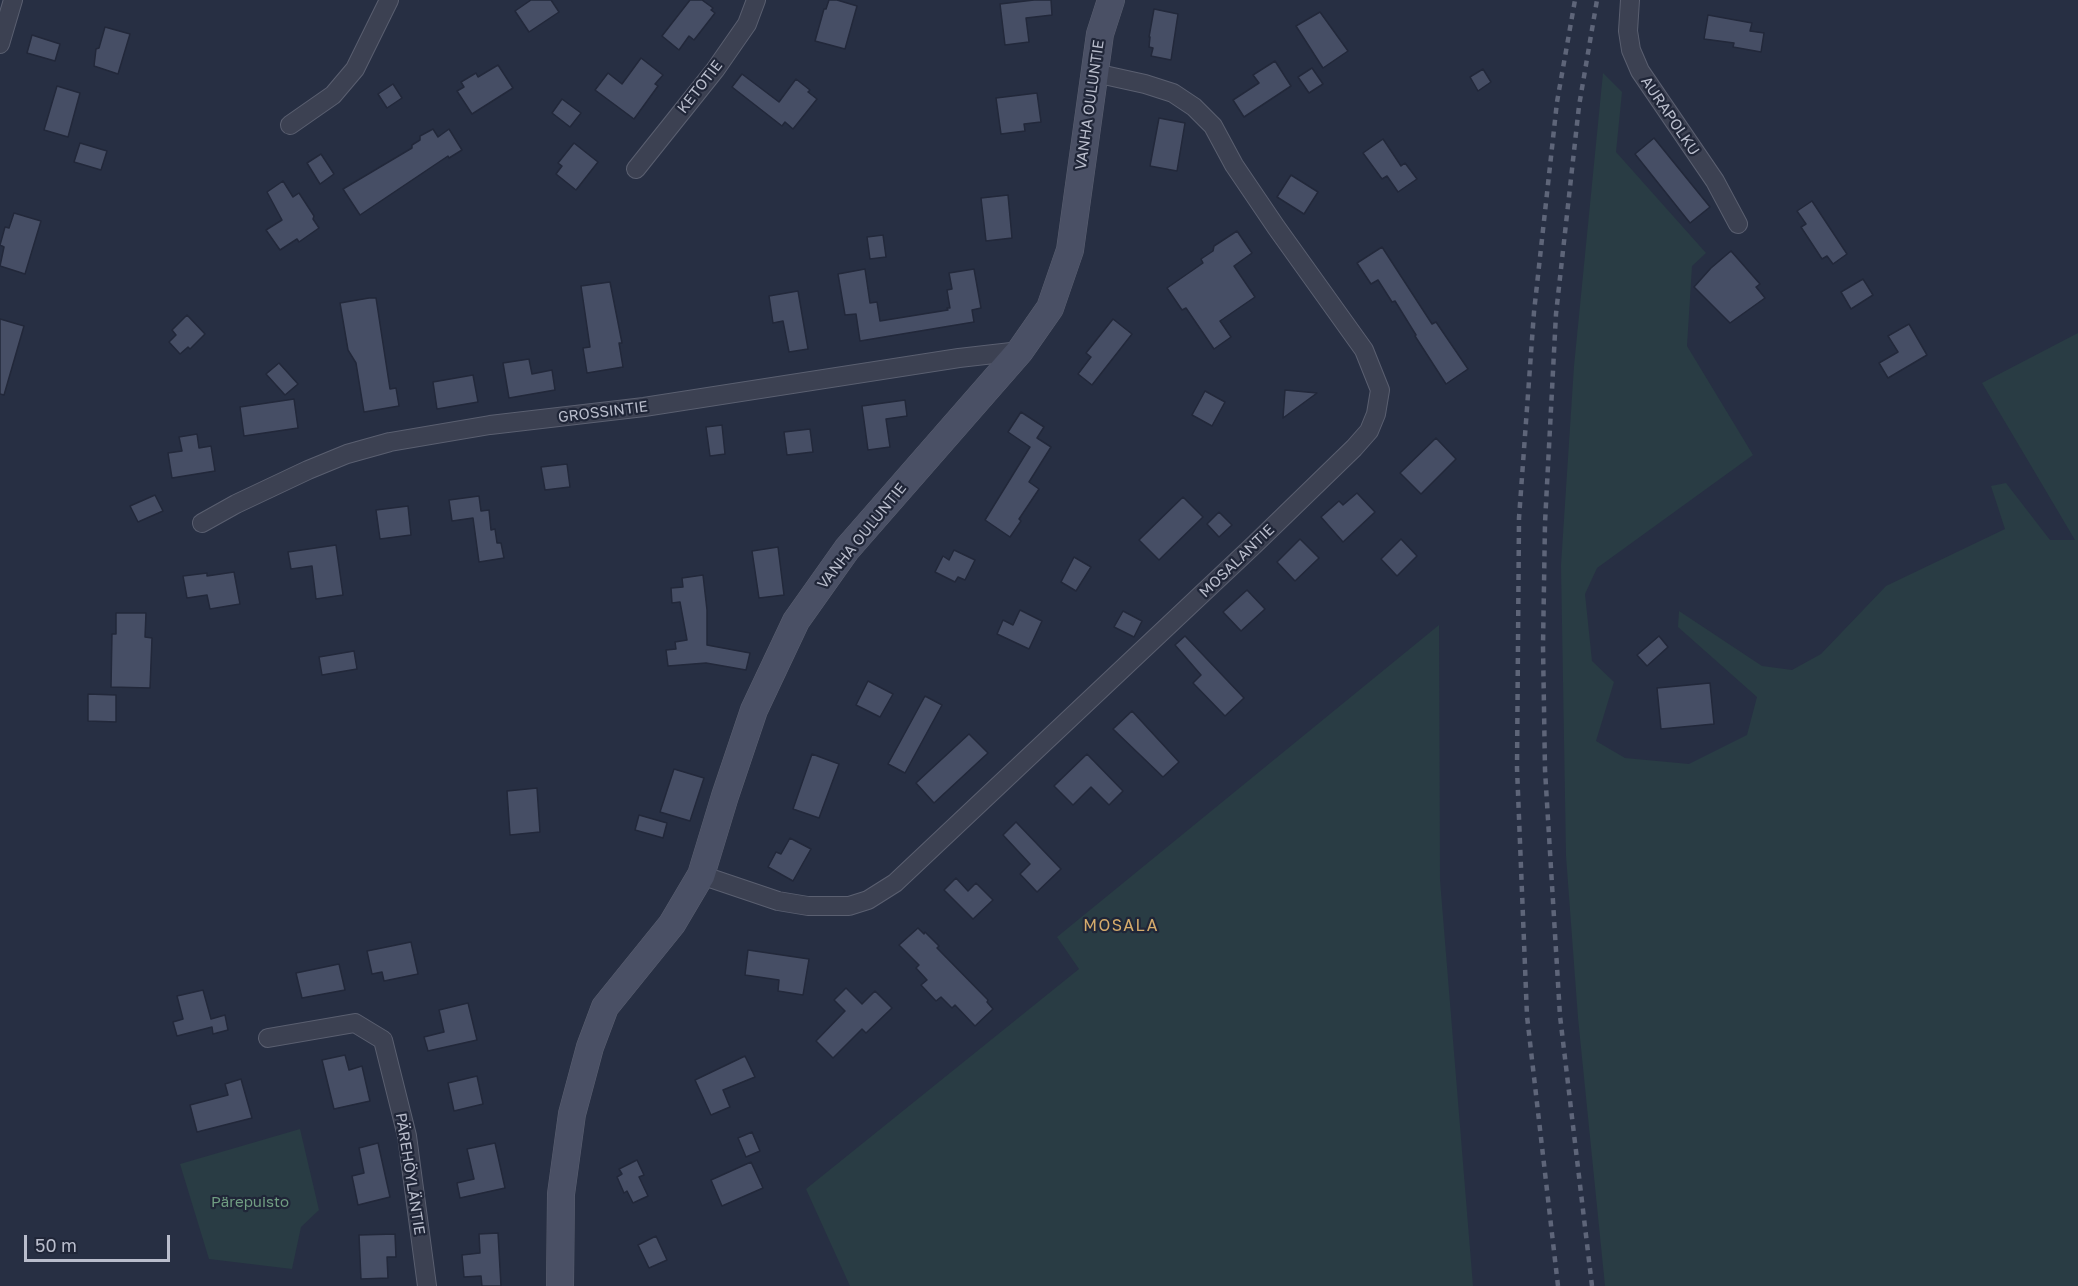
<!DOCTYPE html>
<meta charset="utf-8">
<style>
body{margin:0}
#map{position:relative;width:2078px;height:1286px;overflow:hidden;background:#272f43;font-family:"Golos Text",sans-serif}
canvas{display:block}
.scale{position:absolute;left:24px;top:1235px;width:146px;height:27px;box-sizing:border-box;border:3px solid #b9bdcc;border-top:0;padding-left:8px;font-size:18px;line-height:21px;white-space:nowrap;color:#b9bdcc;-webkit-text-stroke:4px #202638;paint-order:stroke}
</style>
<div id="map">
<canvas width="2078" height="1286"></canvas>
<div class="scale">50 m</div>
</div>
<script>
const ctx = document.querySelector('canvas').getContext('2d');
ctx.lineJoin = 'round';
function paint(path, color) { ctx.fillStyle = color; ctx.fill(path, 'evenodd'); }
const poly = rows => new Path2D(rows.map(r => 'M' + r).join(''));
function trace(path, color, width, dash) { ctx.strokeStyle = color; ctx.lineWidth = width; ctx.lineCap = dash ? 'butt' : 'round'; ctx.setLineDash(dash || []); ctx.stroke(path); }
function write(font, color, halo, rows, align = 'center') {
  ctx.font = font + ' "Golos Text",sans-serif'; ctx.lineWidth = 4.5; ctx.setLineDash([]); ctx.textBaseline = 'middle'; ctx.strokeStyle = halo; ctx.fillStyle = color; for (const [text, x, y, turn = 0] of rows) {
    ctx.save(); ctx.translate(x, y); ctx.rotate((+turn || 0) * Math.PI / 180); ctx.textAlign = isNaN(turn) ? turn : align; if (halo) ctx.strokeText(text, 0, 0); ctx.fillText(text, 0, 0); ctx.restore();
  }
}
paint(poly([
 [1603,73,1622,92,1616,152,1706,253,1692,266,1687,346,1753,455,1597,568,1585,594,1592,661,1614,682,1596,741,1625,758,1689,764,1747,735,1757,697,1678,627,1679,611,1762,666,1792,670,1821,654,1886,586,2005,529,1991,486,2006,483,2050,540,2075,540,1982,383,2078,333,2078,1286,1605,1286,1578,1018,1566,856,1561,565,1574,366],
 [1439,625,1440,880,1473,1286,850,1286,806,1189,1079,969,1057,937],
 [300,1129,319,1210,301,1227,292,1269,209,1259,180,1164]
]), '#293c44');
const building = poly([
 [531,0,551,0,559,12,529,32,515,11,531,0],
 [690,0,702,0,713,8,711,10,715,13,694,40,689,36,679,50,662,36,690,0],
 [829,0,837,0,857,6,845,49,815,41,824,9,826,9,829,0],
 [1034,0,1051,0,1052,15,1026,18,1029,42,1005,45,1000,4,1034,0],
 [1154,9,1178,14,1171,60,1151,56,1153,48,1149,47,1150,37,1149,37,1154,9],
 [1320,12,1348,51,1323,68,1296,26,1320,12],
 [1708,15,1752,23,1750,31,1764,33,1761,52,1733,47,1734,43,1704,39,1708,15],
 [105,27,130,34,118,74,94,66,96,49,99,48,105,27],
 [32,35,60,44,55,61,27,53,32,35],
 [641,58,663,75,655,84,658,86,634,119,595,90,608,73,622,84,641,58],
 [1275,61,1291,86,1244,117,1233,100,1259,83,1253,75,1275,61],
 [498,65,513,88,472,114,457,91,464,87,461,82,476,73,478,77,498,65],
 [1312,68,1323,84,1309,93,1298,77,1312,68],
 [1483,69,1491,82,1478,91,1470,77,1483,69],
 [742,74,779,102,796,79,810,90,808,92,817,99,793,129,785,122,782,126,732,87,742,74],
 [393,84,402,98,387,108,378,94,393,84],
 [57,86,80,93,68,137,44,130,57,86],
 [1037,93,1041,122,1024,124,1025,131,1001,134,996,98,1037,93],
 [562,99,581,113,570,127,552,113,562,99],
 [1159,118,1185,123,1177,171,1150,166,1159,118],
 [433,129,438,137,449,129,462,150,449,158,448,156,360,215,343,189,412,148,412,145,420,140,420,136,433,129],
 [1654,138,1710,207,1690,223,1635,154,1654,138],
 [1383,139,1401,166,1405,163,1417,179,1398,192,1387,176,1382,179,1363,153,1383,139],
 [80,143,107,151,101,170,74,162,80,143],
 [574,143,598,162,576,190,556,174,562,166,558,163,574,143],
 [321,154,334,174,320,184,307,163,321,154],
 [1291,175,1318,192,1304,214,1277,197,1291,175],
 [283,181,293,197,299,193,314,216,313,219,319,228,299,242,297,239,280,250,266,230,282,220,267,192,283,181],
 [1008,195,1012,238,986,241,981,198,1008,195],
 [1812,201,1847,254,1833,264,1827,256,1822,259,1801,227,1806,224,1797,211,1812,201],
 [14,213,41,221,25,274,0,266,4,247,0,245,5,227,9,228,14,213],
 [1237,231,1252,253,1234,266,1255,297,1220,321,1231,337,1214,349,1186,308,1182,310,1167,288,1203,263,1201,259,1213,251,1214,246,1237,231],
 [883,235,886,257,870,259,867,237,883,235],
 [1382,247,1432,324,1436,322,1468,369,1446,384,1415,336,1416,335,1395,301,1392,302,1378,280,1371,284,1357,263,1382,247],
 [1731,251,1760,284,1756,287,1765,298,1730,323,1694,287,1711,268,1731,251],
 [865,269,870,303,877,302,880,321,948,310,947,308,950,308,947,290,952,289,949,273,974,269,981,308,972,310,974,322,860,341,856,314,845,315,838,274,865,269],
 [1863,279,1873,295,1851,309,1841,292,1863,279],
 [610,282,622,343,619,343,623,367,587,373,583,348,590,347,581,286,610,282],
 [798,291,808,349,789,352,783,321,773,323,769,296,798,291],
 [369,298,376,298,390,389,396,388,399,406,364,412,356,363,348,350,340,303,369,298],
 [187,315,205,334,190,349,188,347,180,354,169,342,176,335,172,330,187,315],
 [0,319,24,326,4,395,0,394,0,319],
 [1113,319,1132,334,1092,385,1078,374,1091,357,1086,353,1113,319],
 [1909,324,1927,355,1888,378,1879,363,1898,352,1888,336,1909,324],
 [529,359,532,374,552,370,555,390,509,398,503,363,529,359],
 [279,363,298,384,285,395,266,374,279,363],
 [473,375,478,402,437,409,433,382,473,375],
 [1285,390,1317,393,1283,418,1285,390],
 [1205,391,1225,402,1212,426,1192,415,1205,391],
 [294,399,298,428,244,436,240,407,294,399],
 [905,400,907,416,886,419,890,447,868,450,862,406,905,400],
 [1021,412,1044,427,1037,438,1051,447,1029,482,1039,489,1019,519,1021,521,1010,537,985,520,1030,447,1008,432,1021,412],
 [722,425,725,454,710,456,706,427,722,425],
 [810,429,813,452,787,455,784,432,810,429],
 [197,434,199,448,211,446,215,471,172,478,168,453,182,451,179,437,197,434],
 [1436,438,1456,459,1421,494,1400,473,1436,438],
 [567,464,570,487,545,490,541,467,567,464],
 [1357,493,1375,512,1343,542,1321,517,1339,501,1343,505,1357,493],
 [155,495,163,511,138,522,130,506,155,495],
 [479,496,481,511,489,510,491,530,495,529,497,543,501,543,504,558,479,562,473,518,452,521,449,500,479,496],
 [1183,497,1203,517,1159,560,1139,540,1183,497],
 [408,506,411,535,380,539,376,510,408,506],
 [1219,512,1232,525,1219,537,1207,524,1219,512],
 [1300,539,1319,558,1295,581,1277,562,1300,539],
 [1401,539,1417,556,1397,576,1381,559,1401,539],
 [336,545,343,595,316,599,312,566,291,569,288,552,336,545],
 [778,547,784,595,759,598,752,551,778,547],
 [954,550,975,560,965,580,958,577,955,582,935,572,943,556,949,560,954,550],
 [1074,557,1091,567,1076,591,1061,582,1074,557],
 [234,572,240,604,210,609,207,595,187,598,183,576,207,573,207,576,234,572],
 [703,575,707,610,707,645,750,653,746,670,706,663,668,666,666,650,676,649,675,642,687,640,680,602,672,603,671,588,683,587,682,578,703,575],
 [1247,590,1265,609,1241,631,1223,612,1247,590],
 [1020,610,1042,621,1029,649,997,634,1003,620,1013,625,1020,610],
 [1123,611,1142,621,1134,637,1114,627,1123,611],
 [116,613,146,613,145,637,152,638,150,688,111,687,112,634,116,634,116,613],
 [1185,636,1244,698,1225,716,1193,683,1201,675,1175,645,1185,636],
 [1659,636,1668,647,1647,666,1637,655,1659,636],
 [354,651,357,669,322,675,319,657,354,651],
 [868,681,893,694,880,717,856,705,868,681],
 [1710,683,1714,724,1661,729,1657,688,1710,683],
 [88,694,116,695,116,722,88,721,88,694],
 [925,696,942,705,905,773,888,764,925,696],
 [1132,711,1179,762,1163,777,1113,729,1132,711],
 [969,734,988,753,934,803,916,783,969,734],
 [812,754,839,764,819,818,793,809,812,754],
 [1087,754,1123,791,1109,805,1091,787,1073,805,1054,786,1087,754],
 [674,769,704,778,690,821,660,812,674,769],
 [537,788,540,832,510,835,507,791,537,788],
 [639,815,667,823,663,838,635,830,639,815],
 [1016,822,1061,869,1037,892,1020,874,1030,864,1003,835,1016,822],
 [790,838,811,849,793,881,768,867,776,852,781,854,790,838],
 [956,878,968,891,976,883,993,900,973,919,944,890,956,878],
 [918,928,924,934,925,932,939,946,937,948,988,1000,987,1002,993,1009,975,1026,955,1005,952,1008,941,997,936,1001,921,985,927,980,916,968,919,965,899,945,918,928],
 [411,942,418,974,384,981,382,972,372,974,367,951,411,942],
 [748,950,809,959,803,995,778,991,779,980,745,975,748,950],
 [339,964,345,990,302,998,296,973,339,964],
 [846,988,862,1004,875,991,892,1008,866,1033,862,1029,833,1058,816,1041,845,1011,834,1000,846,988],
 [203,990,211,1019,225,1015,228,1030,213,1034,212,1027,177,1036,173,1022,183,1019,177,996,203,990],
 [468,1003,477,1040,428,1051,424,1037,444,1032,439,1010,468,1003],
 [345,1055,349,1070,362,1066,370,1101,334,1109,322,1060,345,1055],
 [745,1056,755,1077,723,1090,730,1107,711,1115,695,1080,745,1056],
 [477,1076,483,1104,454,1111,448,1083,477,1076],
 [241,1079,252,1118,197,1132,190,1105,228,1095,225,1084,241,1079],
 [752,1132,760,1151,746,1157,738,1138,752,1132],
 [378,1143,390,1197,358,1205,352,1176,364,1173,359,1148,378,1143],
 [495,1143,505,1188,460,1198,457,1183,474,1179,467,1149,495,1143],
 [637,1160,644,1175,639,1177,648,1196,633,1203,627,1191,624,1193,617,1177,622,1174,619,1169,637,1160],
 [751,1162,763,1188,722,1206,711,1180,751,1162],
 [498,1233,501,1286,482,1286,481,1276,464,1277,462,1255,480,1253,479,1234,498,1233],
 [395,1234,396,1257,387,1257,388,1278,361,1279,359,1235,395,1234],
 [656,1236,667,1260,649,1268,638,1245,656,1236]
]);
paint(building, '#464e65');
trace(building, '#22283a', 1.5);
const street = poly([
 [1630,0,1628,31,1631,50,1640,71,1715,181,1738,224],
 [0,44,13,0],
 [290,125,333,95,355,69,389,0],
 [636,169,715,70,747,24,756,0],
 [202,523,236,504,308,470,347,454,390,442,490,425,644,407,959,358,1020,351],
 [701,875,778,901,808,906,849,906,868,900,895,883,1255,544,1354,448,1369,431,1376,414,1380,390,1364,350,1276,227,1234,165,1213,126,1194,107,1173,93,1145,84,1095,73],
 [268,1038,355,1023,383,1040,407,1136,427,1286]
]);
const secondary = poly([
 [560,1286,561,1194,572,1114,590,1047,605,1007,672,924,701,875,725,796,754,710,796,621,847,549,1020,351,1050,308,1070,250,1100,34,1111,0]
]);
trace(street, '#5a5f70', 20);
trace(secondary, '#5a5f70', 28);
trace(street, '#3c4152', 18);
trace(secondary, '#4a5065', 27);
trace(poly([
 [1558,1286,1527,1016,1517,768,1519,518,1534,312,1557,102,1575,0],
 [1592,1286,1560,1016,1545,770,1543,646,1545,523,1556,314,1579,106,1597,0]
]), '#5e6579', 4.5, [6, 6]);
write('15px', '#b9bdcc', '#202638', [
 ["KETOTIE",700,87,-52],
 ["VANHA OULUNTIE",1090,105,-82],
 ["AURAPOLKU",1670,116,56],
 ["GROSSINTIE",603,412,-7],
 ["VANHA OULUNTIE",862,536,-51],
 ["MOSALANTIE",1237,561,-44],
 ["PÄREHÖYLÄNTIE",410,1174,81]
]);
write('15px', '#709d82', '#202638', [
 ["Pärepuisto",250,1202]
]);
ctx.letterSpacing = '1.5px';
write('16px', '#d5ab6b', '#202638', [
 ["MOSALA",1121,926]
]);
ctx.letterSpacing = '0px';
</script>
